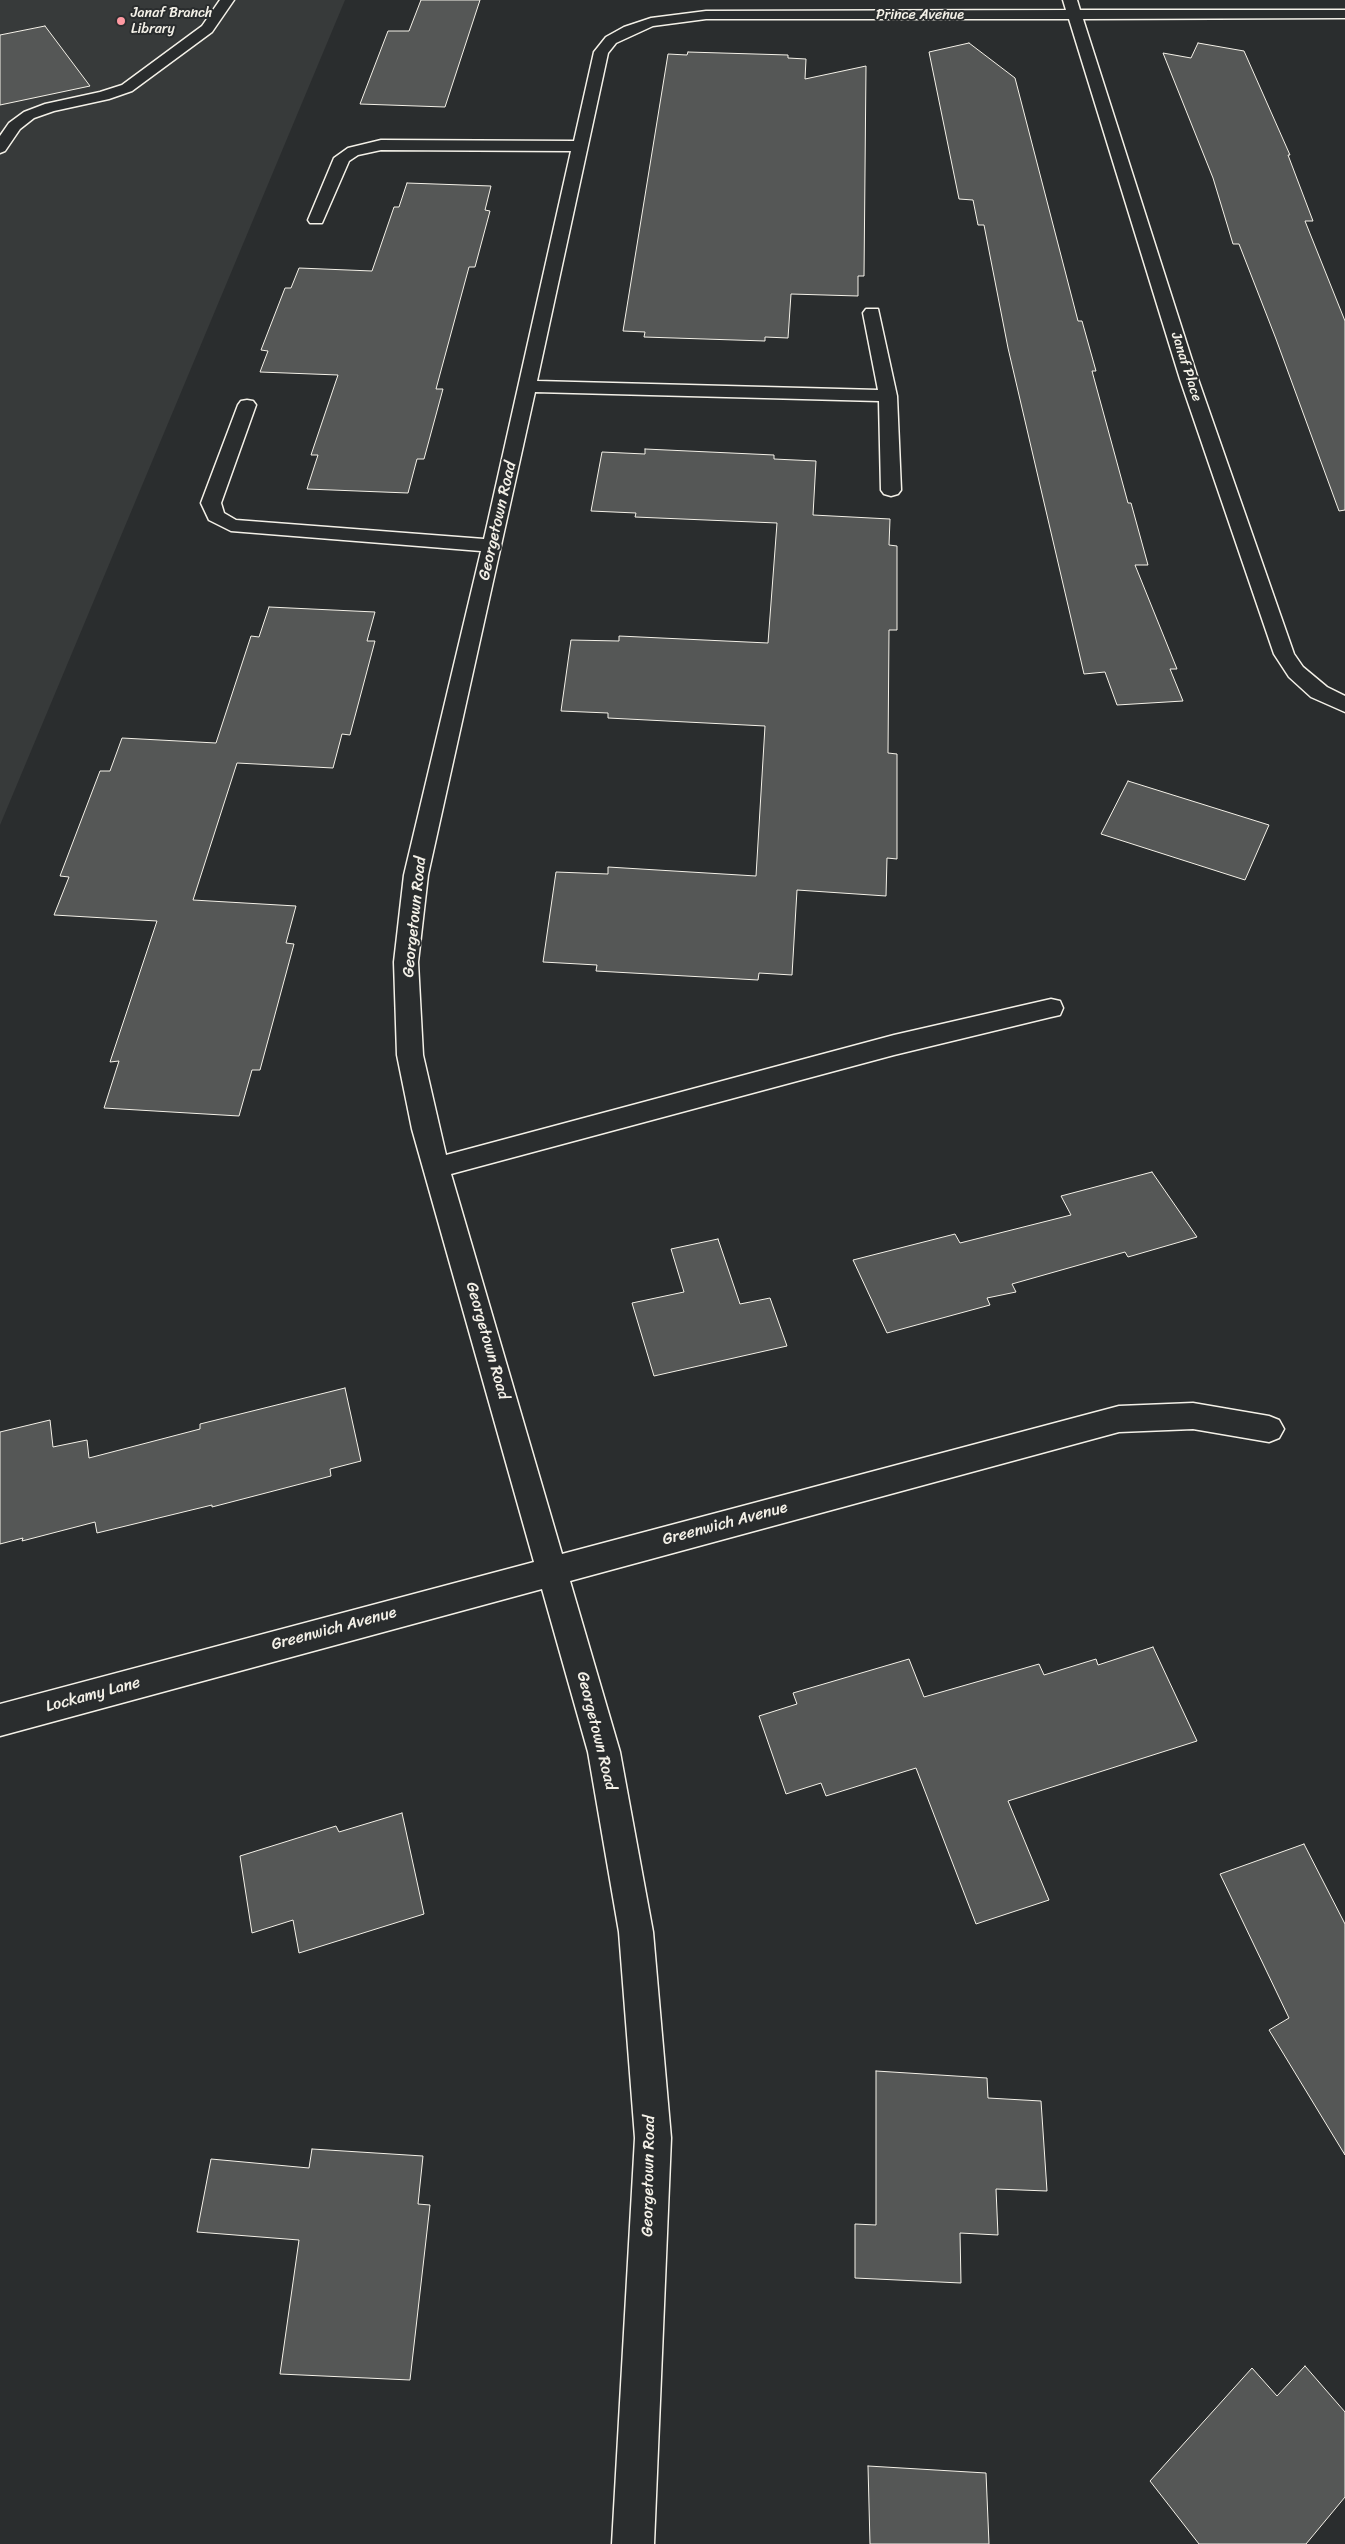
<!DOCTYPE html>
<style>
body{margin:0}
canvas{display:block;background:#2a2d2e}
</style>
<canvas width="1345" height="2544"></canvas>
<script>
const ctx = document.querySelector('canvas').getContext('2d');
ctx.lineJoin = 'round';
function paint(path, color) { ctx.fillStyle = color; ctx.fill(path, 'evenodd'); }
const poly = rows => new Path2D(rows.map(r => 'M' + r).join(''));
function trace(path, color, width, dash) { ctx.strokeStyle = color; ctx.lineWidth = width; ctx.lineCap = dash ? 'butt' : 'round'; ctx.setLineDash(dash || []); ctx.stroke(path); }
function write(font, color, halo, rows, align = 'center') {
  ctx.font = font + ' Sriracha,sans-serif'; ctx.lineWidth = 4; ctx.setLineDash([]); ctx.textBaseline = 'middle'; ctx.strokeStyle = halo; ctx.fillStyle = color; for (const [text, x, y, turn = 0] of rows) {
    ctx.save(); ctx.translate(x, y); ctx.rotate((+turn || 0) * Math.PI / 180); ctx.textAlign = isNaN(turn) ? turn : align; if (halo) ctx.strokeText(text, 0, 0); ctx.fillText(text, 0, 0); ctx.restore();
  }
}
paint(poly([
 [0,0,345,0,0,825]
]), '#373a3a');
const building = poly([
 [421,0,480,0,445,107,360,104,388,31,409,31,421,0],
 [45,26,90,86,0,105,0,35,45,26],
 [969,43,1015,78,1078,321,1082,321,1096,371,1092,371,1128,503,1131,503,1148,565,1135,565,1177,669,1170,669,1183,701,1117,705,1105,672,1084,674,1008,348,984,225,978,225,973,200,959,199,929,52,969,43],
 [1198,43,1244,51,1290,155,1288,155,1313,221,1305,221,1345,321,1345,510,1339,511,1276,339,1239,244,1233,244,1213,178,1163,53,1191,58,1198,43],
 [688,52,788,55,788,58,806,59,805,79,866,66,864,276,858,276,858,296,791,294,788,338,765,337,765,341,644,337,645,332,623,331,668,54,687,55,688,52],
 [407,183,491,186,485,210,490,211,475,267,469,267,436,389,443,389,424,459,417,459,408,493,307,489,318,455,311,455,338,375,260,372,268,351,261,350,285,288,291,288,299,268,372,271,394,207,399,207,407,183],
 [645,449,774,455,774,459,816,461,813,515,890,519,889,545,897,546,897,630,889,630,888,753,897,754,897,859,887,858,886,896,797,890,792,975,759,973,758,980,596,971,597,965,543,962,556,872,608,874,608,867,756,876,765,726,608,718,608,713,561,711,571,640,619,641,619,636,768,643,777,523,635,517,636,513,591,511,602,452,645,454,645,449],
 [269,607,375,612,367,641,375,641,350,735,342,734,333,768,237,763,193,900,296,906,286,943,294,944,260,1070,252,1070,239,1116,104,1108,119,1061,110,1062,157,921,54,915,69,877,60,876,100,771,110,771,122,738,216,743,251,636,259,637,269,607],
 [1128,781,1269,825,1245,880,1101,834,1128,781],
 [1152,1172,1197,1237,1128,1257,1125,1252,1012,1284,1016,1292,987,1298,990,1305,887,1333,853,1260,955,1234,960,1243,1071,1215,1061,1196,1152,1172],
 [718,1239,740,1304,770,1298,787,1346,654,1376,632,1303,684,1292,671,1249,718,1239],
 [345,1388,361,1461,330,1469,331,1476,212,1507,212,1505,97,1533,95,1522,22,1541,23,1538,0,1544,0,1432,50,1420,53,1447,87,1440,89,1458,200,1429,200,1424,345,1388],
 [1153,1647,1197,1741,1008,1801,1049,1900,976,1924,916,1768,826,1796,821,1783,786,1794,759,1716,797,1704,793,1693,909,1659,924,1697,1039,1664,1044,1675,1096,1659,1098,1665,1153,1647],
 [402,1813,424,1914,299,1953,293,1920,252,1933,240,1856,336,1826,339,1832,402,1813],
 [1304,1844,1345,1924,1345,2155,1269,2030,1289,2018,1220,1874,1304,1844],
 [876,2071,987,2078,988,2098,1041,2101,1047,2191,996,2189,998,2235,960,2233,961,2283,855,2278,855,2224,876,2225,876,2071],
 [312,2149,423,2156,418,2204,430,2205,410,2380,280,2374,299,2240,197,2232,211,2159,309,2168,312,2149],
 [1305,2366,1345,2412,1345,2497,1306,2544,1199,2544,1150,2481,1252,2368,1277,2396,1305,2366],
 [868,2466,986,2473,989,2544,870,2544,868,2466]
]);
paint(building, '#555756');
trace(building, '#f4f1e8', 1);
const minor = poly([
 [220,0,234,0,212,32,132,91,109,99,54,111,34,118,20,129,5,151,0,153,0,136,9,123,24,112,45,104,100,92,122,85,202,26,220,0],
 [1063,0,1077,0,1080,10,1345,10,1345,18,1083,19,1198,379,1294,654,1303,667,1327,687,1345,696,1345,712,1311,697,1289,677,1274,654,1180,379,1069,19,706,19,653,26,616,43,608,53,537,381,878,390,863,313,866,309,878,309,897,396,901,490,898,494,891,496,884,494,881,490,879,401,535,392,428,875,418,962,423,1055,446,1155,894,1035,1051,999,1060,1001,1063,1008,1060,1015,1051,1017,894,1055,451,1174,562,1554,1119,1406,1193,1403,1269,1416,1279,1420,1284,1429,1279,1438,1269,1442,1193,1429,1119,1432,570,1581,620,1752,653,1932,671,2138,654,2544,612,2544,635,2138,619,1932,588,1752,542,1589,0,1736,0,1704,534,1562,412,1129,397,1055,394,962,404,875,481,551,231,531,209,520,201,503,238,405,241,401,247,400,253,401,256,405,221,503,224,513,236,520,484,539,571,151,381,150,358,155,349,161,322,223,310,223,308,220,334,158,348,148,381,140,574,141,594,52,606,37,624,27,651,18,706,11,1066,10,1063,0]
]);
trace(minor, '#f4f1e8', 3);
paint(minor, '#2a2d2e');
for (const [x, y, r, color] of [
 [121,21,5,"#ff9aa2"]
]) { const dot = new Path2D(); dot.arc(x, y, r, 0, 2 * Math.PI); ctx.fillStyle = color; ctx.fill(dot); trace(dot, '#2a2d2e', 2); }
write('14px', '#f4f1e8', '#2a2d2e', [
 ["Janaf Branch",131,13],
 ["Library",131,29]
], 'left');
write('14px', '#f4f1e8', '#2a2d2e', [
 ["Prince Avenue",920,15],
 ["Janaf Place",1186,367,72]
]);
write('16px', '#f4f1e8', '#2a2d2e', [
 ["Georgetown Road",498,521,-77],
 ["Georgetown Road",415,917,-84],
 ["Georgetown Road",487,1341,74],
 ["Greenwich Avenue",725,1524,-15],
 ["Greenwich Avenue",334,1629,-15],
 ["Lockamy Lane",93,1695,-15],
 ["Georgetown Road",596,1731,76],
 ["Georgetown Road",649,2176,-89]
]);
</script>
